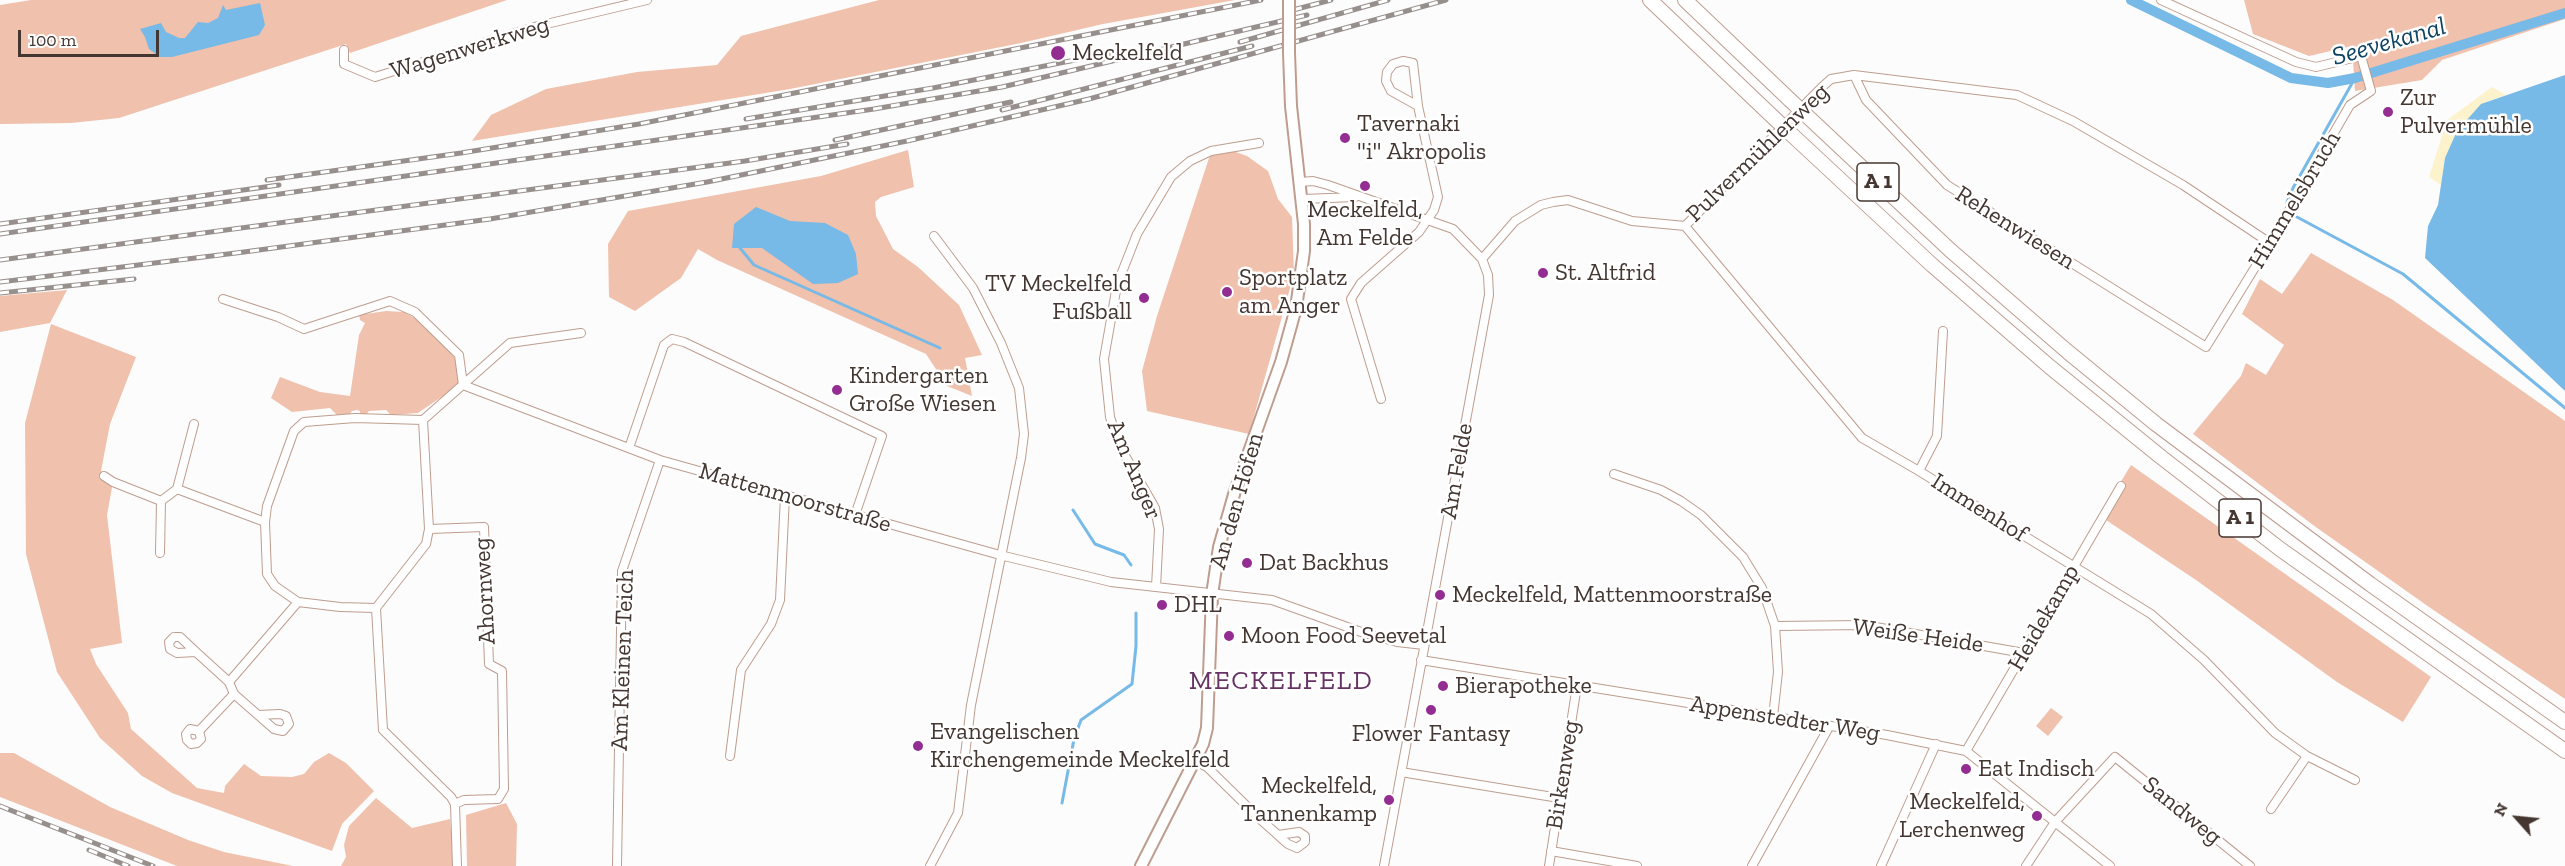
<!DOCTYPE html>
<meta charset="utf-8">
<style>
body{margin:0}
#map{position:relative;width:2565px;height:866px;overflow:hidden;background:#fcfcfc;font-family:"Zilla Slab",serif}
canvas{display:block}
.north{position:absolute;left:2487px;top:788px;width:60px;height:60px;-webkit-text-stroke:4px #fff;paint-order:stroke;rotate:297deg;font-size:16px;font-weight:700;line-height:24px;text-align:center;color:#443630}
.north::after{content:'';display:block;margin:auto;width:21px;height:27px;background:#443630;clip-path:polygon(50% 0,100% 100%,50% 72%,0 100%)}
.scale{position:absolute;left:18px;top:30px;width:141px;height:27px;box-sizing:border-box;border:3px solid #443630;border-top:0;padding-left:8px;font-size:18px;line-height:21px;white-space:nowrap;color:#443630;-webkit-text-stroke:4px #fff;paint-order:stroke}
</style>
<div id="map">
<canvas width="2565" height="866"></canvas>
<div class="north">N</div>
<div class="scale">100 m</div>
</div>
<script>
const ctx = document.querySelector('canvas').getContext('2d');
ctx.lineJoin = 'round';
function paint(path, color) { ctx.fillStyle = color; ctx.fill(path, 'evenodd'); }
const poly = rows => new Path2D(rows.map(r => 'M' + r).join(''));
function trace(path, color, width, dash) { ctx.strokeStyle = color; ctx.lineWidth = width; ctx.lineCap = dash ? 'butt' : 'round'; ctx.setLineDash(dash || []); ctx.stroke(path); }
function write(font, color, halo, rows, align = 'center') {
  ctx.font = font + ' "Zilla Slab",serif'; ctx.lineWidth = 5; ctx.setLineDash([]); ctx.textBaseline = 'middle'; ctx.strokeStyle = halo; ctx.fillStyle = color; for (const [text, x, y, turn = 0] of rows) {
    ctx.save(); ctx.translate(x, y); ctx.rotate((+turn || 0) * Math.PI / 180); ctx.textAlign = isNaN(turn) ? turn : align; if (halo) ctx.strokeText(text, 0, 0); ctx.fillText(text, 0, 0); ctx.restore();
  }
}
paint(poly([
 [31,0,507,0,350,53,346,44,119,118,71,123,0,124,0,5],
 [879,0,1235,0,1103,24,1021,43,790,89,472,141,491,115,546,89,637,72,717,65,741,36],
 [2244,0,2565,0,2565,19,2442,60,2422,80,2355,91,2352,46,2309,56,2253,34],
 [908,150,914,187,881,197,875,202,876,216,893,249,918,267,959,305,982,355,965,358,972,396,947,386,926,354,717,260,698,249,681,278,635,311,609,297,608,244,628,211,821,176],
 [1233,151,1247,156,1268,171,1278,199,1292,217,1294,274,1249,434,1147,411,1142,371,1157,316,1210,155],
 [2311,253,2393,300,2565,421,2565,699,2429,607,2313,525,2193,434,2241,376,2246,363,2266,375,2284,345,2242,314,2260,279,2282,294],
 [67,290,50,323,0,332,0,296],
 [386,311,404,312,425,324,455,358,462,373,462,380,456,387,418,413,391,415,386,410,369,411,365,416,360,416,360,411,357,410,352,411,348,417,339,417,330,408,292,412,271,398,280,377,320,392,350,396,359,335,365,323,360,320,359,315],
 [51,324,136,357,110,424,101,471,113,482,107,515,122,643,90,649,96,664,128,713,131,729,197,788,224,793,225,786,244,764,261,776,292,777,304,774,314,762,329,753,346,763,374,791,342,824,332,851,172,793,142,776,100,738,57,672,26,554,25,423],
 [2131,465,2431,677,2403,722,2337,682,2196,580,2100,516],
 [2051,708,2063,717,2048,736,2036,726],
 [0,753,14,753,110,807,188,840,224,852,293,866,177,866,0,797],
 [376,798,412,828,450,819,454,866,341,866,346,857,344,845,349,826],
 [506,803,517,824,516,866,467,866,466,815]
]), '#f0c1ac');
paint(poly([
 [2492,87,2506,95,2481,104,2445,158,2441,185,2429,177,2447,120]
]), '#fcf2cc');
paint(poly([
 [260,3,265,25,259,35,172,57,160,57,149,49,145,37,140,29,161,23,166,32,179,38,185,38,198,22,208,23,218,18,223,5,226,10],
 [2565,75,2565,391,2425,258,2428,226,2438,205,2445,158,2457,131,2481,104],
 [756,207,790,221,825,223,848,235,856,254,858,274,838,283,813,284,762,248,732,248,734,224]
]), '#77b9e7');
trace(poly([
 [2287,202,2293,188,2355,78],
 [2297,217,2403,274,2565,408],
 [740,245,740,248,754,265,940,348],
 [1073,510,1095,544,1124,555,1131,565],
 [1062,803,1074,739,1081,720,1132,684,1136,646,1136,613]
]), '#77b9e7', 3);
trace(poly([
 [2131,0,2291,78,2328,83,2355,78,2565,13]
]), '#77b9e7', 10);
const street = poly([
 [344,50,344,64,375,77,538,26,647,0],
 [1854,75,1866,100,1947,185,2206,347,2270,243,2350,105,2371,91,2361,56,2316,67,2296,62,2161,0],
 [1300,182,1313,181,1328,185,1453,229,1482,259,1488,275,1489,295,1384,866],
 [1303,199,1355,197],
 [1685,226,1862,438,1919,471,2151,614,2204,660,2275,733,2307,756,2355,780],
 [1482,259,1515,221,1541,205,1553,202,1568,200,1632,221,1685,226,1822,87,1831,79,1854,75,2017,95,2073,121,2183,185,2270,243],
 [223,299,278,317,304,329,390,301,415,312,459,355,463,385,660,460,1000,555,1111,582,1272,600,1364,633,1397,642,1424,645],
 [1381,399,1351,299,1361,283,1419,232,1434,210,1438,197,1418,106,1413,63,1403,61,1393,64,1387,72,1386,81,1391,91,1418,106],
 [629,448,664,345,672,339,684,342,882,436,855,515],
 [1919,471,1937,436,1943,331],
 [1614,474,1661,490,1681,501,1701,515,1743,557,1762,588,1775,626,1778,672,1773,717],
 [104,476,113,482,161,501,177,489,265,522],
 [177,489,194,424],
 [429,529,484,527,489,664,502,671,504,789,498,799,464,800,455,804],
 [160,553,161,501],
 [1156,587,1159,529,1155,508,1119,445,1110,417,1104,359,1117,285,1137,234,1171,177,1190,161,1211,151,1259,143],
 [376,608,340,607,298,602,275,586,267,574,265,522,267,506,294,431,304,422,355,418,423,420],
 [1775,626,1864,625,2024,653],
 [174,637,180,637,196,652,177,653,170,649,169,642,174,637],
 [196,652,229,682,298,602],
 [1421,660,1887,735,1966,751,2110,866],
 [229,682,234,694,258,715,280,714,286,716,289,724,283,731,274,729,258,715],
 [199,731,190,729,186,734,187,740,191,744,197,743,201,739,199,731,234,694],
 [1966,751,2121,486],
 [730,756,741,670,771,624,780,600,785,496],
 [1196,761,1207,767,1261,820,1278,835,1282,839,1288,844,1297,848,1305,842,1305,836,1299,832,1278,835],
 [1401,772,1559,798],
 [2271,809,2307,756],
 [1551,851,1637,866],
 [457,866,455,804,451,797,383,730,376,608,426,544,429,529,423,420,510,343,581,333],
 [617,866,622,571,660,460],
 [930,866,958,813,971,705,1021,458,1024,434,1019,388,1001,343,973,288,934,236],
 [1549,866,1577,685],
 [1752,866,1829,727],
 [1881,866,1936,744],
 [2026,866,2055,822,2115,757,2250,866]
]);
const secondary = poly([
 [1141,866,1203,744,1207,728,1212,595,1219,547,1235,491,1281,362,1296,308,1304,251,1304,224,1291,106,1289,53]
]);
const highway = poly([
 [1650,0,1774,118],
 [1685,0,1790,100],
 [1806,115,1950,250,2068,352,2156,424,2370,584,2565,722],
 [1790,133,1932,265,2050,367,2161,457,2280,549,2565,751]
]);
trace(street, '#be9d8e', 10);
trace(secondary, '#be9d8e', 14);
trace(highway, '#be9d8e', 16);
trace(street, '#fff', 8);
trace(secondary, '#fff', 10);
trace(highway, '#fff', 14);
const rail = poly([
 [1293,10,1331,0],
 [1240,42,1388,0],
 [1002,110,1252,46],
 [746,119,933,88,1126,50],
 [835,140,1011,102],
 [267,180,461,153,639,124,1261,0],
 [0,224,279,185],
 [0,234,874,109,1002,87,1307,15],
 [0,260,745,161,847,144],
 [0,282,244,252,490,219,707,182,907,141,1089,99,1446,0],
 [0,293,134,279],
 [0,806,153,866],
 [89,850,128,866]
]);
trace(rail, '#978f8c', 5);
trace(rail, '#fff', 3, [9]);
const secondaryBridge = poly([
 [1289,0,1289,53]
]);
const highwayBridge = poly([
 [1790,100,1806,115],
 [1774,118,1790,133]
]);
trace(secondaryBridge, '#be9d8e', 14, []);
trace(highwayBridge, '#be9d8e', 16, []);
trace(secondaryBridge, '#fff', 10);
trace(highwayBridge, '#fff', 14);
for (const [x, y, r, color] of [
 [1058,53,8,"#932d92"],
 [2388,112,6,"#932d92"],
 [1345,138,6,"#932d92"],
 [1365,186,6,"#932d92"],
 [1543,273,6,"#932d92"],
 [1227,292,6,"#932d92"],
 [1144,298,6,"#932d92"],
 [837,390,6,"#932d92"],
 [1247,563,6,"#932d92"],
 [1440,595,6,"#932d92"],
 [1162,605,6,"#932d92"],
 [1229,636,6,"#932d92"],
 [1443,686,6,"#932d92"],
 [1431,710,6,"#932d92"],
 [918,746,6,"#932d92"],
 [1966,769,6,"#932d92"],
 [1389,800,6,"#932d92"],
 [2037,816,6,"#932d92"]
]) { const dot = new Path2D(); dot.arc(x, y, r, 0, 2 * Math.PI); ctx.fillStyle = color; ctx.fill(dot); trace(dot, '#fff', 2); }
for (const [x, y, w] of [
 [1878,182,42],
 [2240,518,42]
]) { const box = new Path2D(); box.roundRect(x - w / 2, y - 19, w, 38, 4.5); ctx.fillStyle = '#fff'; ctx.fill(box); trace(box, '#443630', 1.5); }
write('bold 22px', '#443630', null, [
 ["A 1",1878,182],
 ["A 1",2240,518]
]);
write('24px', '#443630', '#fff', [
 ["Wagenwerkweg",470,48,-17],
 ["Pulvermühlenweg",1758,153,-44],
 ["Himmelsbruch",2295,200,-59],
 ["Rehenwiesen",2015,228,32],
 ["Am Anger",1134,470,67],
 ["Am Felde",1457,471,-80],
 ["Mattenmoorstraße",795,498,16],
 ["An den Höfen",1237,501,-74],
 ["Immenhof",1979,508,32],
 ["Ahornweg",485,591,-93],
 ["Heidekamp",2044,618,-60],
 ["Weiße Heide",1918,636,8],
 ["Am Kleinen Teich",623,660,-88],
 ["Appenstedter Weg",1785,719,9],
 ["Birkenweg",1563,775,-81],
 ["Sandweg",2182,811,39]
]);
write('24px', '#443630', '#fff', [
 ["Meckelfeld",1072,53],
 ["Zur",2400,98],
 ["Pulvermühle",2400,126],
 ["Tavernaki",1357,124],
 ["\"i\" Akropolis",1357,152],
 ["Meckelfeld,",1365,210,"center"],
 ["Am Felde",1365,238,"center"],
 ["St. Altfrid",1555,273],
 ["Sportplatz",1239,278],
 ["am Anger",1239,306],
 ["TV Meckelfeld",1132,284,"right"],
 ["Fußball",1132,312,"right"],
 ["Kindergarten",849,376],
 ["Große Wiesen",849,404],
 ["Dat Backhus",1259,563],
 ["Meckelfeld, Mattenmoorstraße",1452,595],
 ["DHL",1174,605],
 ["Moon Food Seevetal",1241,636],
 ["Bierapotheke",1455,686],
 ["Evangelischen",930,732],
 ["Kirchengemeinde Meckelfeld",930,760],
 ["Flower Fantasy",1431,734,"center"],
 ["Eat Indisch",1978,769],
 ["Meckelfeld,",1377,786,"right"],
 ["Tannenkamp",1377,814,"right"],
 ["Meckelfeld,",2025,802,"right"],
 ["Lerchenweg",2025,830,"right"]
], 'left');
write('italic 26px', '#0f4362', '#fff', [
 ["Seevekanal",2389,42,-16]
]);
ctx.letterSpacing = '1.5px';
write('27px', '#663364', '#fff', [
 ["MECKELFELD",1281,681]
]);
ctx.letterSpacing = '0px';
</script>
